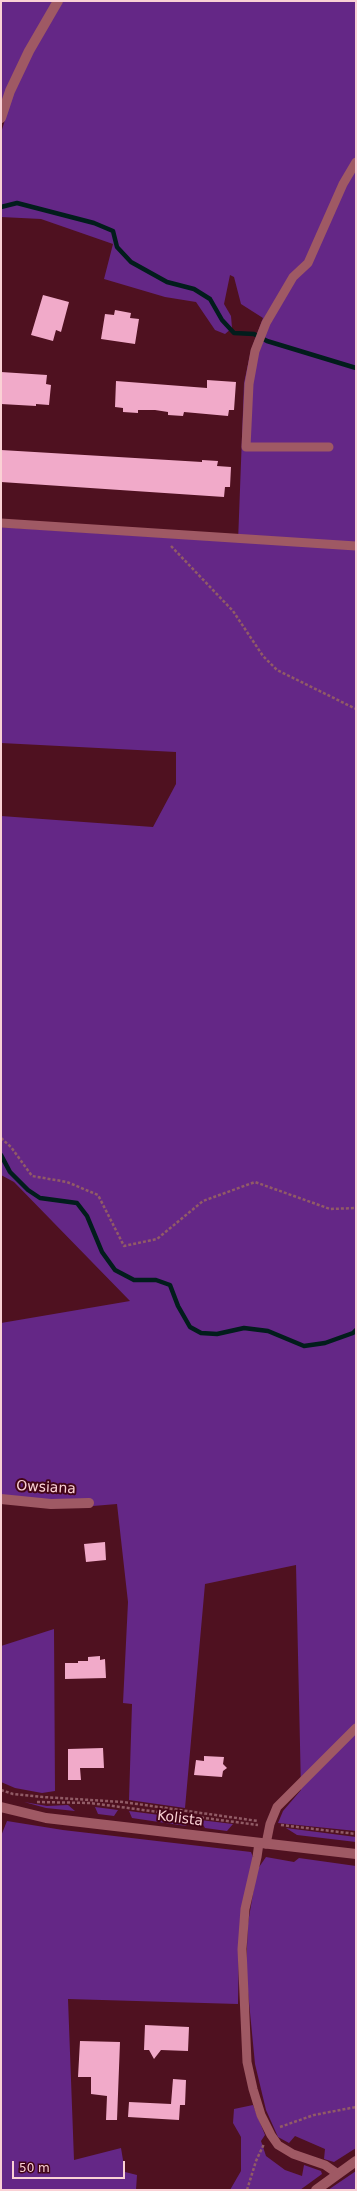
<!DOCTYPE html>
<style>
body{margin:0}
#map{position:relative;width:357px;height:2191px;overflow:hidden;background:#4f1120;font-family:"DejaVu Sans",sans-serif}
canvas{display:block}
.frame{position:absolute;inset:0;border:2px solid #fad1d5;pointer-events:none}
.scale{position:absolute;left:12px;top:2161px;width:113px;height:18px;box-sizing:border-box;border:2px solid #fad1d5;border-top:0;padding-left:5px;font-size:12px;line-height:14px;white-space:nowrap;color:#fad1d5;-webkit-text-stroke:3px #430517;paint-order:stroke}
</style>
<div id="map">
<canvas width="357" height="2191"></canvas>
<div class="frame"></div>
<div class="scale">50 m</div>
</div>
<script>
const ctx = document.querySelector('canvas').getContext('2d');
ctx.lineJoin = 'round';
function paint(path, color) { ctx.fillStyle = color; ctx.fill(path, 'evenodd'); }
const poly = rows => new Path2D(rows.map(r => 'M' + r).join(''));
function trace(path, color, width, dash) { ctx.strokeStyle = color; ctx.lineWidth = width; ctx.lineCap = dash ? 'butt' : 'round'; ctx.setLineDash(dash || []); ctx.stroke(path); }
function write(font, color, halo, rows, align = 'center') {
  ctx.font = font + ' "DejaVu Sans",sans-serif'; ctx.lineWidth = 4; ctx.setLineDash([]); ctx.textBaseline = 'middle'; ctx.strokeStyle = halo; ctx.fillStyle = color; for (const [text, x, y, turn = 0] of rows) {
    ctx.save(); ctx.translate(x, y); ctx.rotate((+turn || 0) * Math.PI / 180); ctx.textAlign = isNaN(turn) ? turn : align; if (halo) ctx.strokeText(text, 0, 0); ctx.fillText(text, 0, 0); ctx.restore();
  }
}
paint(poly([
 [1,1,53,1,1,105],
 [63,1,356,1,356,1831,278,1823,283,1811,301,1790,296,1565,205,1584,185,1808,129,1800,132,1704,123,1703,128,1602,117,1504,93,1506,1,1496,1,1323,130,1301,14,1182,1,1175,1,816,153,827,176,784,176,752,1,743,1,527,238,542,244,383,251,350,263,318,241,304,234,277,230,275,224,304,231,316,232,328,225,334,215,330,196,302,165,297,104,279,113,244,41,219,1,217,1,133,13,93,32,53],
 [54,1629,55,1791,42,1793,15,1788,1,1782,1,1646],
 [24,1802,47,1806,68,1805,75,1811,46,1808],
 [95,1807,118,1810,114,1816,98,1814],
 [129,1811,190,1819,186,1826,132,1818],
 [200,1820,233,1824,227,1831,205,1828],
 [7,1821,63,1830,251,1852,253,1857,239,1948,238,2004,68,1999,74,2160,121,2148,125,2172,137,2175,136,2190,1,2190,1,1836],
 [286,1828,356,1837,356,1842,297,1835],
 [266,1857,294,1862,299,1858,356,1866,356,2148,334,2162,324,2159,325,2149,295,2136,289,2143,278,2137,266,2110,255,2064,246,1971,248,1923,257,1870],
 [253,2105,265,2135,261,2141,266,2156,285,2170,302,2176,304,2165,321,2171,322,2174,300,2190,230,2190,241,2171,241,2137,233,2123,234,2109],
 [356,2171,356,2190,328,2190]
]), '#642786');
trace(poly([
 [1,207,17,203,94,223,113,231,117,247,131,262,167,282,194,289,210,299,222,320,234,333,254,334,267,341,356,368],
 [1,1155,10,1172,28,1190,40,1198,77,1203,87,1216,102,1252,115,1270,134,1280,156,1280,170,1285,178,1306,190,1327,201,1333,217,1334,244,1328,268,1331,304,1346,325,1343,353,1333,356,1330]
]), '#021d1c', 4.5);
paint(poly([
 [43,295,69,302,61,332,56,330,53,341,31,335],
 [115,310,131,313,130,318,139,319,135,344,101,339,105,314,114,315],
 [1,372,47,375,46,384,51,385,49,405,36,404,36,406,1,404],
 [207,380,236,382,234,410,229,410,228,416,184,412,183,416,168,415,168,412,155,410,138,410,138,413,123,412,123,408,115,407,116,381,207,388],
 [1,450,202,462,202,460,218,461,217,466,231,467,230,487,225,487,224,497,1,482],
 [105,1542,106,1560,86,1562,84,1544],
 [100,1656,100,1660,105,1659,106,1678,65,1679,65,1663,78,1663,78,1661,88,1661,88,1657],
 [103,1748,104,1768,80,1768,81,1780,68,1780,68,1749],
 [204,1756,224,1757,223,1764,227,1768,223,1771,222,1777,194,1775,196,1760,204,1761],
 [145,2025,189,2027,188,2051,161,2050,154,2059,149,2050,144,2050],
 [80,2041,120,2042,117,2120,106,2120,107,2096,91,2094,91,2077,78,2077],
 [173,2079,186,2080,185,2105,180,2105,179,2120,128,2117,129,2102,171,2104]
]), '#f1aac9');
trace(poly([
 [171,546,233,611,263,656,277,670,356,709],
 [1,1138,11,1147,32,1176,67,1182,98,1195,124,1246,157,1239,203,1201,255,1182,330,1209,356,1208],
 [1,1790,13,1794,43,1797,123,1802,258,1821],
 [37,1802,90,1803,258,1825],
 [281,1825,356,1834],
 [280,2127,314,2115,356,2107],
 [247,2190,256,2161,264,2144]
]), '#915b66', 2.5, [3, 2]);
trace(poly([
 [329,447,246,447,249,384,255,351,266,323,293,277,308,263,343,184,356,162],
 [1,523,356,546],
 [259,1843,257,1857,245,1909,242,1949,247,2062,253,2089,261,2115,271,2135,278,2145,293,2154,325,2165,338,2174],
 [266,1844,270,1824,277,1807,356,1728]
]), '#9f5964', 9);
trace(poly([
 [1,118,10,91,29,51,58,1],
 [1,1499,51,1504,89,1503]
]), '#9f5964', 10);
trace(poly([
 [1,1807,46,1818,356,1854],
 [316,2190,356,2161]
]), '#9f5964', 10);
write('14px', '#fad1d5', '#430517', [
 ["Owsiana",46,1488,3],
 ["Kolista",180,1819,7]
]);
</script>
